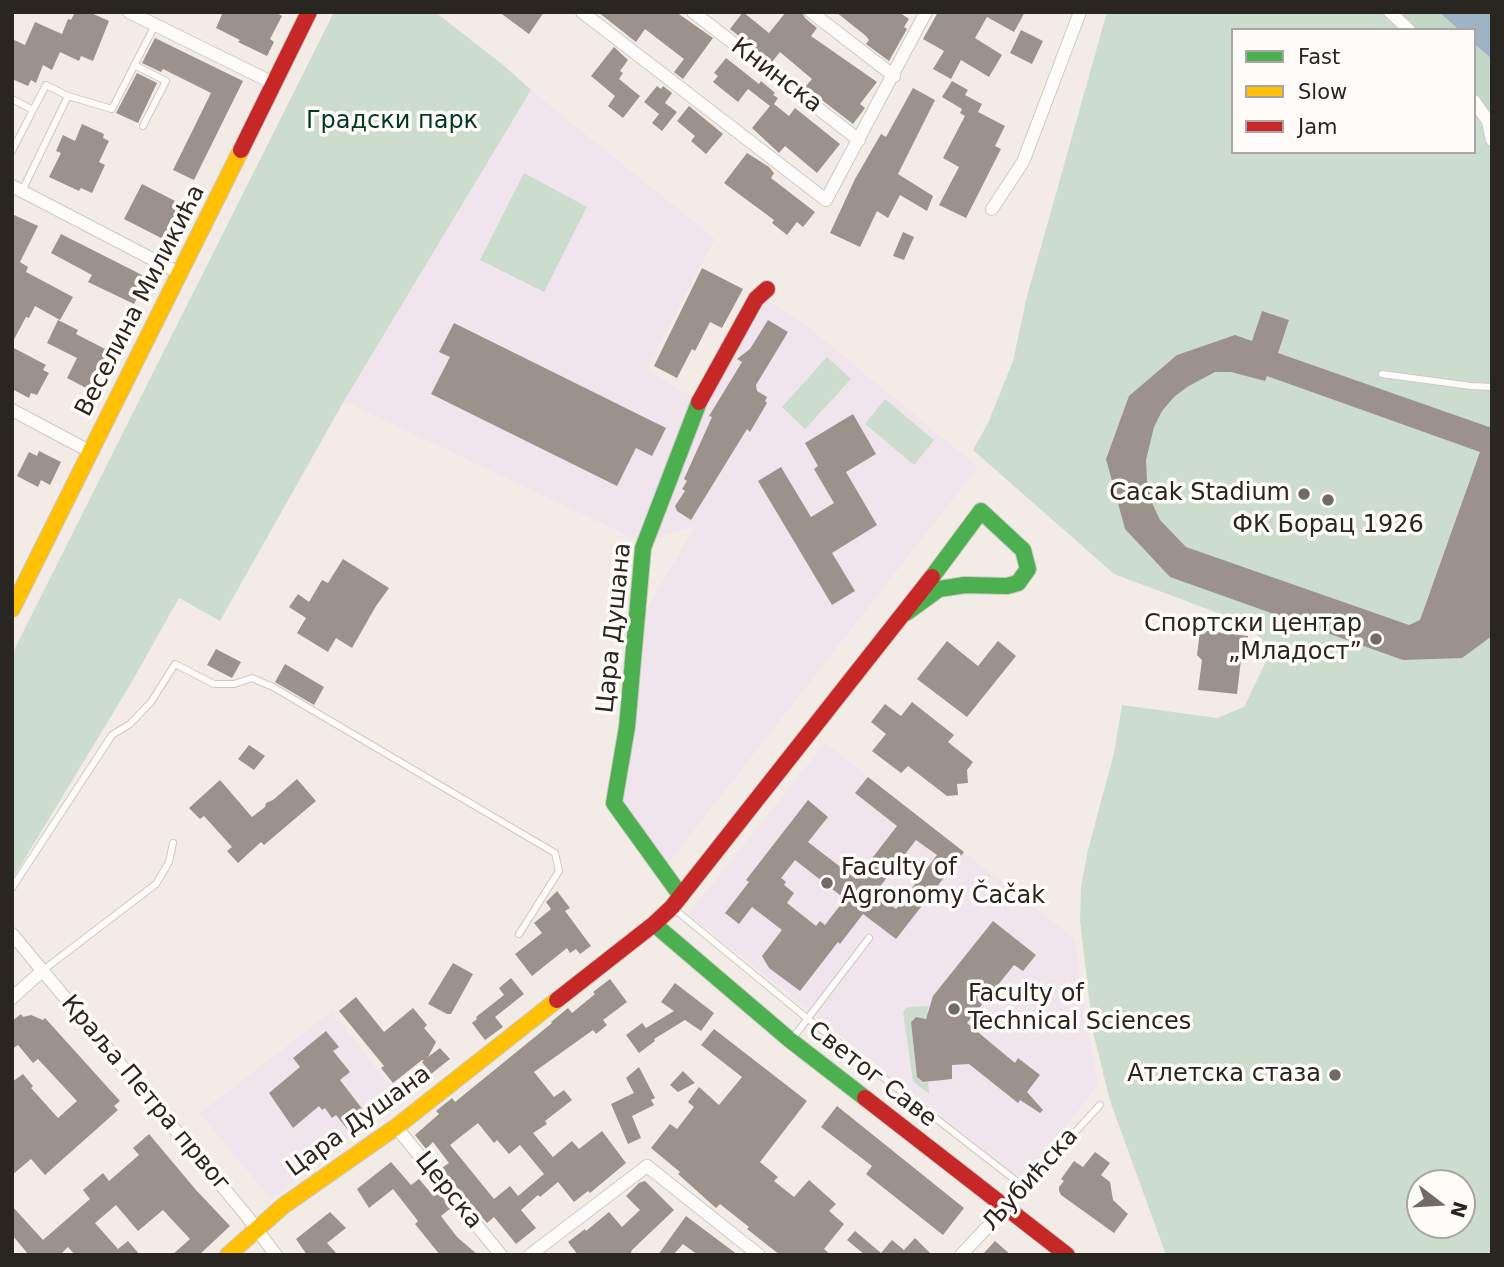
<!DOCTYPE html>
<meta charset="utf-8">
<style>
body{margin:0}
#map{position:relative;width:1504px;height:1267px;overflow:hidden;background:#f3ece6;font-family:"DejaVu Sans",sans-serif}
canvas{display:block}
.frame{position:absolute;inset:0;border:14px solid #292520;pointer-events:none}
.legend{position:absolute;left:1231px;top:28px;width:245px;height:126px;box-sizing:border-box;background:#fefbf9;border:2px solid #a9a5a2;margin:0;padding:9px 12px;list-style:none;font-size:21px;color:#292520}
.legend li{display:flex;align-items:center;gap:14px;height:35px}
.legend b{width:35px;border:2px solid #a9a5a2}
.north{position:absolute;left:1406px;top:1169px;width:70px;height:70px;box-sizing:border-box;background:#fefbf9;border:2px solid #a9a5a2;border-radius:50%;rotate:107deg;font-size:19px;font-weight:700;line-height:28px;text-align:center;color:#292520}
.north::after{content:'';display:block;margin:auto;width:24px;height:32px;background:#706b65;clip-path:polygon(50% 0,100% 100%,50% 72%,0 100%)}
</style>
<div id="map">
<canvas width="1504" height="1267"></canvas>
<div class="frame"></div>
<ul class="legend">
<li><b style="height:9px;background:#4caf50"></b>Fast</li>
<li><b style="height:9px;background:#ffc107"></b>Slow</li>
<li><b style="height:9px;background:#c62828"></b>Jam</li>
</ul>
<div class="north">N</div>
</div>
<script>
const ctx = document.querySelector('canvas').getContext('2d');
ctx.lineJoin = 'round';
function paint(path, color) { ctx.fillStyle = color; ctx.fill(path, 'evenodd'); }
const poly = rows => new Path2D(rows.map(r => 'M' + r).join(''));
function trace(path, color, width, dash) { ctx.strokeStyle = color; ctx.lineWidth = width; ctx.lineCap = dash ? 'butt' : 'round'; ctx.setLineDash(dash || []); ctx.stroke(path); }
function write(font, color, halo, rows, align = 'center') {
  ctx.font = font + ' "DejaVu Sans",sans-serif'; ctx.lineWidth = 7; ctx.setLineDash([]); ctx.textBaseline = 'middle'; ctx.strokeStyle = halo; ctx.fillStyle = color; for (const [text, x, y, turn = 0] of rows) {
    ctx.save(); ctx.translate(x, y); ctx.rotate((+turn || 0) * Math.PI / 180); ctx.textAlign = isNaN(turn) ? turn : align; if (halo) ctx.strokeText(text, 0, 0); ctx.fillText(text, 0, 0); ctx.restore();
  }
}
paint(poly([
 [531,90,715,239,646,369,692,397,639,541,344,401],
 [765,299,811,329,978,467,667,865,622,805,643,615,695,526,653,539,705,404],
 [825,743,1075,939,1083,1001,1098,1085,1023,1181,688,914],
 [332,1011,399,1098,271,1200,200,1113]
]), '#f0e5ed');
paint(poly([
 [334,12,435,12,502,64,531,90,344,401,220,621,179,598,130,685,12,880,12,654],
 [1107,12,1390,12,1409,30,1233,30,1233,152,1474,152,1474,101,1492,140,1492,1255,1166,1255,1110,1101,1093,1032,1080,920,1081,887,1088,850,1114,753,1122,705,1217,718,1244,707,1270,653,1250,625,1114,574,973,450,988,423,1013,361,1026,300],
 [1420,1183,1462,1183,1462,1225,1420,1225],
 [524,173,587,207,544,292,480,260],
 [827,357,851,379,805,429,782,407],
 [885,399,934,440,914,465,865,424],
 [929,1006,927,1011,929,1013,924,1019,916,1017,911,1021,917,1077,923,1083,928,1082,929,1094,913,1081,903,1012,907,1007]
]), '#ccddce');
paint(poly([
 [1390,12,1439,12,1459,30,1409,30],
 [1474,44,1492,59,1492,140,1474,101]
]), '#c3d7c7');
paint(poly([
 [1439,12,1492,12,1492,59,1474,44,1474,30,1459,30]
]), '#9eb4c5');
paint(poly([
 [75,12,89,12,109,21,93,61,81,56,79,61,60,52,52,70,43,65,36,83,31,80,28,86,12,79,12,39,25,45,35,22,62,34,68,19,71,20],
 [223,12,275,12,282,16,270,39,274,42,267,56,238,42,240,40,216,28],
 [499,12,544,12,529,34],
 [598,12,676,12,713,38,683,79,674,72,684,59,645,29,636,42],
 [743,12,769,33,786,12,802,12,805,18,817,28,811,36,877,82,860,104,865,108,853,124,805,87,812,79,780,52,772,62,730,29],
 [836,12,899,12,909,19,904,27,907,29,889,61,866,44,869,40,866,36],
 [938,12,1025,12,1014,32,987,17,975,38,1002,55,989,77,961,60,951,79,933,69,944,51,923,39],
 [1021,30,1043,41,1032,64,1010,53],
 [155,38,243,81,194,180,173,170,211,93,163,69,161,72,142,63],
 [614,47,628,60,620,71,623,73,619,79,640,96,623,118,608,106,615,96,591,76],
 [726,58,759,84,761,81,775,93,773,95,778,98,774,104,789,116,795,108,840,144,817,173,785,146,779,153,752,128,770,106,748,89,738,102,713,82,718,76,714,73],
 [137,73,157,83,138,123,116,113],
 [952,81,968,90,965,95,982,104,978,112,1005,126,995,146,1001,149,966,218,939,205,959,167,943,158,965,116,960,113,962,109,942,97],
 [657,86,661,89,663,86,672,93,665,103,677,112,662,131,652,123,659,114,644,102],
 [913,88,935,100,898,174,933,196,927,211,900,195,888,218,877,211,860,247,830,233,855,179,881,134,886,137],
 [689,106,723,134,706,154,691,141,695,136,677,121],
 [82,124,104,134,103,138,109,141,99,162,105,165,92,193,81,188,79,191,49,177,61,153,56,151,63,135,75,141],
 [747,153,769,167,774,173,771,178,815,212,803,227,797,222,787,235,772,223,774,220,724,183],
 [142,184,183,205,165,240,124,219],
 [12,214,38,226,20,262,28,267,26,272,73,297,60,320,35,306,29,318,26,317,12,343],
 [903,232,914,237,904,260,893,256],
 [61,234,144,276,137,291,140,292,134,304,88,282,92,275,51,253],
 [702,268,743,289,722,328,710,322,695,351,692,349,677,378,654,366],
 [1262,311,1289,320,1278,353,1489,427,1492,424,1492,636,1462,658,1403,660,1170,577,1125,529,1106,459,1129,396,1177,355,1235,335,1252,341],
 [1215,372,1231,372,1265,381,1267,376,1480,452,1420,620,1409,625,1186,547,1160,520,1152,503,1147,481,1146,460,1154,427,1162,411,1174,397,1187,387],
 [58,320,78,330,76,334,109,351,90,390,67,378,77,358,47,343],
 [768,320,788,332,756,385,757,391,767,397,765,401,767,403,750,432,747,429,691,520,677,511,675,506,685,491,682,489,687,481,684,479,712,417,709,416,742,362,737,359,750,349],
 [454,323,666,428,652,456,636,448,617,486,431,394,450,357,439,352],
 [12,347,46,365,43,370,49,373,37,395,31,393,29,398,12,389],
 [853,414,876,454,846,472,877,525,832,553,855,591,832,605,758,481,781,467,811,517,834,503,814,469,818,466,805,443],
 [39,451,61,462,50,485,41,480,38,487,17,476,29,452,37,456],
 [343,559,389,588,376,606,352,648,336,638,328,652,297,633,306,618,289,607,298,594,309,602,322,580,328,583],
 [1200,630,1248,636,1245,660,1241,660,1237,694,1198,690,1202,660,1197,655],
 [947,641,978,666,998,641,1016,656,967,717,917,679],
 [216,649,241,662,232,678,207,665],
 [285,664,324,687,314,705,275,682],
 [912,702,954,735,948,742,973,762,967,770,968,783,957,784,958,795,947,796,908,766,901,773,872,751,886,734,871,722,885,704,901,716],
 [249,745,265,756,254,770,238,759],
 [868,777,964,852,896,939,863,914,840,944,838,942,800,991,769,968,762,956,782,930,752,907,739,924,725,913,749,882,746,880,808,800,828,817,808,842,856,879,897,826,855,793],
 [916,840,937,855,896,909,875,893],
 [795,860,845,899,825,925,820,921,816,926,787,903,794,893,784,885,786,882,781,878],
 [297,779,316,801,264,845,261,842,238,863,227,851,232,847,204,816,200,819,189,808,220,780,252,817,265,807,266,803,273,800],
 [557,891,570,908,565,911,591,946,580,954,576,949,570,953,567,948,532,976,515,954,542,933,534,923,551,909,546,902],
 [993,921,1036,955,1023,971,1014,965,967,1023,1015,1063,1018,1058,1040,1075,1027,1092,1043,1110,1040,1113,1020,1100,1018,1103,969,1064,952,1065,952,1079,923,1082,917,1077,911,1022,916,1017,926,1019,933,996],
 [453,963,473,974,451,1014,447,1014,428,1004],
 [511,978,524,994,495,1017,503,1027,485,1040,472,1023,477,1019,476,1017,504,995,499,988],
 [610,979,627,1002,603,1020,607,1025,596,1034,593,1030,534,1072,554,1097,564,1090,572,1100,545,1121,547,1124,533,1133,553,1157,572,1141,579,1149,602,1131,626,1163,590,1193,588,1191,574,1202,558,1182,540,1197,538,1195,521,1210,536,1228,516,1244,494,1217,487,1223,450,1179,442,1168,449,1163,433,1142,426,1149,415,1135,439,1114,436,1111,452,1098,455,1102,552,1023,551,1022,568,1008,572,1013,595,994,593,992],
 [478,1123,494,1143,497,1140,509,1154,520,1145,544,1174,518,1196,510,1186,494,1199,450,1145],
 [675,983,714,1013,701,1031,685,1020,654,1039,655,1041,639,1053,626,1035,642,1023,646,1028,674,1011,661,1002],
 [356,997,384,1032,413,1008,427,1025,424,1028,436,1042,428,1057,440,1048,450,1059,431,1074,422,1062,424,1060,422,1060,393,1083,381,1068,384,1066,339,1011],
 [21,1014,23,1017,31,1015,43,1020,45,1018,120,1101,114,1106,118,1110,45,1175,31,1159,12,1175,12,1082,23,1074,33,1086,31,1088,58,1118,77,1101,38,1059,33,1063,18,1045,12,1049,12,1021],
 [714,1029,807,1101,760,1162,778,1177,774,1181,794,1197,809,1180,836,1204,829,1211,844,1224,824,1249,831,1255,780,1255,747,1229,749,1227,720,1204,716,1208,678,1174,680,1172,651,1148,670,1124,677,1129,694,1107,688,1102,699,1087,719,1105,742,1077,701,1045],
 [326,1031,339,1047,333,1051,350,1072,340,1080,367,1115,348,1130,336,1115,332,1118,325,1108,322,1110,319,1106,293,1128,269,1093,300,1067,293,1058],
 [639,1067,655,1098,651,1100,654,1105,632,1116,641,1138,628,1144,611,1104,634,1093,626,1078],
 [683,1071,695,1083,678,1092,670,1085],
 [837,1106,964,1208,943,1235,866,1174,872,1166,821,1127],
 [149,1134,196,1190,230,1226,199,1255,172,1255,190,1239,163,1210,138,1231,116,1205,95,1223,118,1249,128,1241,140,1255,75,1255,68,1247,60,1255,29,1255,12,1235,12,1206,43,1240,90,1199,83,1190,103,1173,109,1181,139,1155,133,1148],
 [1095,1152,1110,1163,1101,1175,1110,1182,1113,1200,1128,1214,1114,1233,1061,1195,1059,1191,1059,1187,1064,1181,1061,1179,1074,1161,1083,1167],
 [391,1162,411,1185,419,1179,431,1193,436,1189,451,1208,441,1216,457,1237,478,1255,440,1255,415,1224,418,1221,393,1189,369,1208,357,1189],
 [645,1181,674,1210,632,1250,630,1255,578,1255,568,1242,585,1229,586,1231,609,1212,622,1227,640,1210,626,1196,639,1183],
 [330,1212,346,1228,327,1243,338,1255,307,1255,296,1239],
 [686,1216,738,1255,698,1255,683,1244,673,1255,658,1255],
 [855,1231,881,1253,892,1240,904,1250,915,1238,932,1255,865,1255,847,1240],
 [995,1241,1011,1255,982,1255]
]), '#9b938b');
const lane = poly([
 [134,65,166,81,143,126],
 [12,99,33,110,12,151],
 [33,110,46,85,68,96,112,109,155,25],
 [22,191,68,96],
 [1382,374,1471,386,1492,387],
 [12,888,112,735,130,724,151,702,175,664,214,684,234,684,252,678,273,687,555,853,559,871,519,934],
 [673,908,808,1019,1024,1187],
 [42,971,156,884,169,862,173,843],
 [792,1039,869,938],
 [1006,1207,1100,1105]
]);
const street = poly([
 [129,12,275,84],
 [582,12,826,200,926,12],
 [693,12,859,140],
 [811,12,894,76],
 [1390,12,1409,30],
 [1474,101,1488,121,1492,140],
 [12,186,181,274],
 [992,209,1023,162,1080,12],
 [12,410,91,452],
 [12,934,246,1215,276,1255],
 [12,998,42,971],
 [396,1127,501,1255],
 [530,1255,647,1166,759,1255],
 [961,1255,1005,1208]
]);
const fast = poly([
 [906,613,939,589,965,585,1007,586,1018,583,1028,569,1023,550,981,511,932,577],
 [681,896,614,803,627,727,643,548,699,402],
 [654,924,790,1040,865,1098]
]);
const slow = poly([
 [12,609,241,150],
 [228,1255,283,1206,396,1127,557,1000]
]);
const jam = poly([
 [241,150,309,12],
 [699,402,756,299,767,289],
 [557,1000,654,924,672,907,932,577],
 [865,1098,1067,1255]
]);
trace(lane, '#cec9c4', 8);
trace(street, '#cec9c4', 14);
trace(fast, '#cec9c4', 18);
trace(slow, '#cec9c4', 18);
trace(jam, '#cec9c4', 18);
trace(lane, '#fdfcfb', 6);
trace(street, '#fdfcfb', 12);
trace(fast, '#4caf50', 16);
trace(slow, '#ffc107', 16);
trace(jam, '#c62828', 16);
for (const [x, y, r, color] of [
 [1304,494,7,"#706b65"],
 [1328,500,7,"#706b65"],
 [1376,639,7,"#706b65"],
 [827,883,7,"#706b65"],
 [954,1009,7,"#706b65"],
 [1335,1075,7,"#706b65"]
]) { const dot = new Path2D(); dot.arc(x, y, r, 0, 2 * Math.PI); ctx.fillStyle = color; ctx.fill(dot); trace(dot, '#fefbf9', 2.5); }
write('24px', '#292520', '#fefbf9', [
 ["Книнска",776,76,37],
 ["Веселина Миликића",141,301,-63],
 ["Цара Душана",615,628,-84],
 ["Светог Саве",872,1075,38],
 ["Краља Петра првог",145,1094,50],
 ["Цара Душана",359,1122,-36],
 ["Љубићска",1031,1180,-48],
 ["Церска",448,1191,51]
]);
write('24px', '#023923', '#fefbf9', [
 ["Градски парк",392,122]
]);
write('24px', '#292520', '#fefbf9', [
 ["Cacak Stadium",1290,494],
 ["ФК Борац 1926",1328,526,"center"],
 ["Спортски центар",1362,625],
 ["„Младост”",1362,653],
 ["Faculty of",841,869,"left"],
 ["Agronomy Čačak",841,897,"left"],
 ["Faculty of",968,995,"left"],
 ["Technical Sciences",968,1023,"left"],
 ["Атлетска стаза",1321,1075]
], 'right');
</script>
